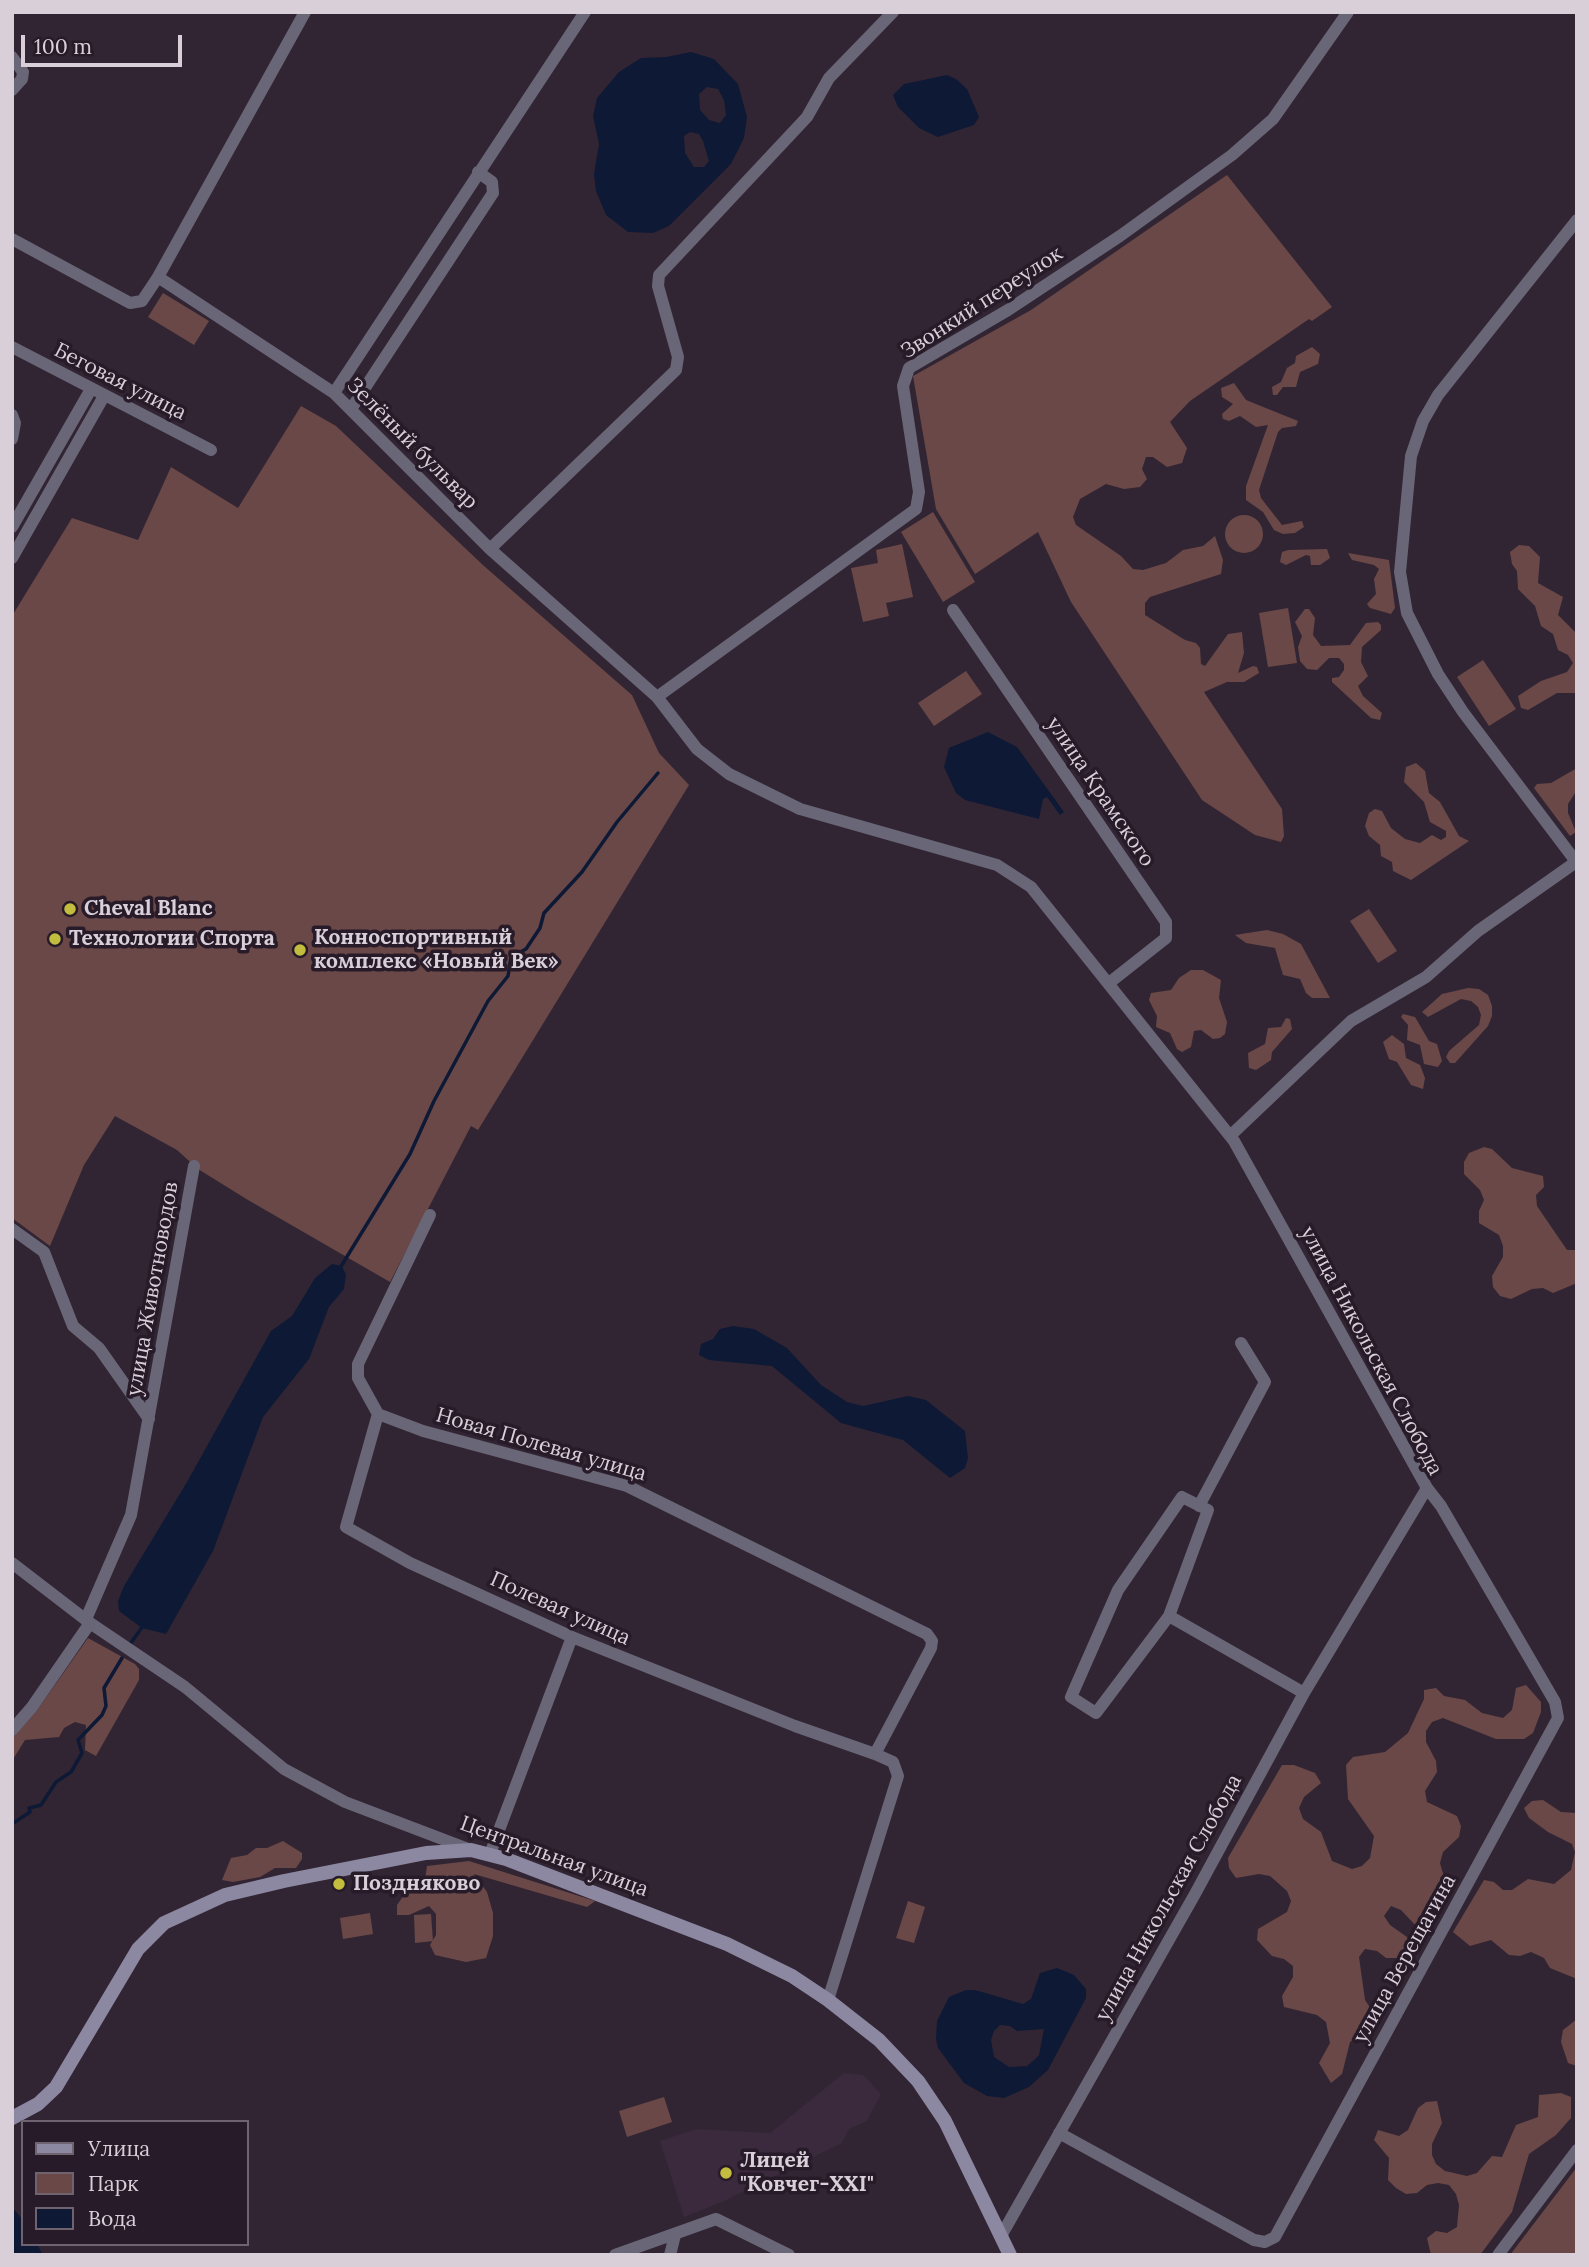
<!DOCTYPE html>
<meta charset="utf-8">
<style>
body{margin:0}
#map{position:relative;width:1589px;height:2267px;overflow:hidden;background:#322533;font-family:Lora,serif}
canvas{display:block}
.frame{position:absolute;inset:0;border:14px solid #d8cfd9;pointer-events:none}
.legend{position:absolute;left:21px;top:2120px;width:228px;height:126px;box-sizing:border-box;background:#281b29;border:2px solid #6e636f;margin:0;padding:9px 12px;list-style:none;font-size:21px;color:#d8cfd9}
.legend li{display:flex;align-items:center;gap:14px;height:35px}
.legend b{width:35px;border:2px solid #6e636f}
.scale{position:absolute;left:21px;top:35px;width:161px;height:32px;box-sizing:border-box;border:4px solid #d8cfd9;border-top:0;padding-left:9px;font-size:21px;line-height:24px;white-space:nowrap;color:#d8cfd9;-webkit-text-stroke:5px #281b29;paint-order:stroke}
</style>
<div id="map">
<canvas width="1589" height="2267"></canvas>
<div class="frame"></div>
<ul class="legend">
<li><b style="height:9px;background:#8c88a2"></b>Улица</li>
<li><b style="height:19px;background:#6a4847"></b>Парк</li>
<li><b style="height:19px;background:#0d1935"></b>Вода</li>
</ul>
<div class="scale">100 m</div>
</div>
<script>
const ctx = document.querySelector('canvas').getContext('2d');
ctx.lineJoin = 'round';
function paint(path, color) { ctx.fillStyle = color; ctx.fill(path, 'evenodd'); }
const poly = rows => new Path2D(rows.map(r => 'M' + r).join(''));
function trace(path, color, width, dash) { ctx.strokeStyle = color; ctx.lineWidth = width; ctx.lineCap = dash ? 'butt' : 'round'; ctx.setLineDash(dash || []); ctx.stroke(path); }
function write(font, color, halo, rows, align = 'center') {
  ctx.font = font + ' Lora,serif'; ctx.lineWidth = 7; ctx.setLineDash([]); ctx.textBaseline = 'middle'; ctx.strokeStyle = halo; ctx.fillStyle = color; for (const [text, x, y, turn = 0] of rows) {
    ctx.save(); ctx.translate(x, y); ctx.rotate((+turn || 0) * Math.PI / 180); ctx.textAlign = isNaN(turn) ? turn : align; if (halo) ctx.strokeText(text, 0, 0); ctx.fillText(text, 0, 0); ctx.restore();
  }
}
paint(poly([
 [844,2073,863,2075,881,2094,867,2121,849,2129,842,2143,722,2202,684,2217,660,2141,696,2129,770,2133]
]), '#3b293d');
paint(poly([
 [1227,175,1332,307,1312,321,1309,319,1190,401,1170,422,1187,448,1182,463,1167,467,1153,457,1146,457,1142,469,1147,479,1140,487,1124,489,1106,484,1080,499,1073,517,1076,525,1121,556,1133,569,1143,570,1166,563,1183,550,1203,546,1215,536,1223,560,1221,574,1150,597,1145,603,1145,615,1185,640,1196,643,1200,648,1201,664,1205,666,1228,634,1242,632,1244,653,1238,673,1253,666,1257,667,1259,673,1244,682,1227,682,1204,692,1282,809,1284,836,1281,842,1255,835,1202,800,1071,602,1038,532,975,574,936,509,913,376,1031,310],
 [163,293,209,321,194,345,148,317],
 [1312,347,1320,354,1318,364,1300,372,1296,387,1283,387,1277,395,1273,395,1272,387,1281,382,1287,368,1295,363,1296,356],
 [1234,383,1246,400,1298,421,1296,426,1282,428,1278,432,1259,490,1261,498,1282,525,1302,521,1304,527,1295,533,1283,534,1274,530,1263,512,1246,500,1246,486,1268,425,1256,427,1240,416,1229,421,1223,419,1222,414,1233,404,1222,397,1221,388],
 [301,406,336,426,484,566,632,695,659,753,689,785,478,1130,471,1126,390,1282,248,1200,198,1169,177,1150,115,1116,84,1165,50,1246,12,1218,12,616,72,518,138,540,171,467,238,508],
 [933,512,975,582,943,602,901,532],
 '1225 534a19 19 0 1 1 38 0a19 19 0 1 1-38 0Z',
 [902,544,913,597,886,603,889,616,863,622,851,568,878,563,876,550],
 [1519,545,1529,546,1540,557,1538,583,1563,597,1558,615,1577,634,1577,693,1557,693,1528,710,1521,708,1518,696,1541,681,1567,672,1573,663,1568,655,1558,650,1553,634,1541,626,1535,606,1518,589,1517,571,1512,564,1510,552],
 [1327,549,1330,558,1320,565,1311,565,1310,556,1306,555,1286,565,1280,562,1282,552,1288,550],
 [1348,553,1389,560,1395,608,1391,614,1370,608,1367,604,1376,594,1374,579,1379,569,1374,565,1352,560],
 [1288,608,1297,663,1268,667,1259,613],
 [1305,609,1309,609,1315,618,1313,635,1321,646,1350,645,1366,623,1378,622,1381,625,1381,630,1362,647,1361,662,1368,676,1358,686,1363,696,1382,713,1380,720,1371,718,1332,682,1332,678,1339,677,1344,670,1344,664,1339,658,1329,658,1317,670,1307,669,1300,661,1298,647,1302,636,1295,622],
 [1483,660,1516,709,1489,726,1457,677],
 [966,671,982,694,934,726,918,703],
 [1416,763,1425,771,1429,793,1440,802,1459,836,1469,841,1411,880,1393,871,1392,862,1381,856,1380,845,1369,836,1365,826,1369,813,1375,809,1382,811,1391,828,1405,839,1420,843,1432,835,1441,840,1446,837,1446,831,1430,822,1424,802,1404,782,1406,767],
 [1577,768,1577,790,1568,804,1568,813,1576,832,1570,836,1534,788,1537,784,1551,783],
 [1369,909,1397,951,1378,963,1350,921],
 [1267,930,1283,934,1301,944,1330,998,1312,998,1306,993,1300,979,1283,975,1275,948,1246,943,1235,935],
 [1191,970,1203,970,1221,980,1219,998,1227,1022,1225,1034,1220,1038,1213,1039,1201,1030,1194,1031,1191,1047,1182,1052,1177,1049,1170,1033,1156,1027,1157,1016,1149,1000,1151,993,1171,990,1179,978],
 [1468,988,1479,989,1488,995,1492,1006,1492,1016,1488,1026,1455,1063,1450,1063,1446,1057,1449,1051,1479,1025,1481,1015,1478,1007,1471,1001,1461,999,1428,1017,1422,1012,1442,994],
 [1403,1014,1415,1017,1429,1041,1437,1044,1442,1061,1438,1067,1424,1064,1420,1045,1407,1040,1408,1025,1401,1017],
 [1286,1018,1290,1019,1292,1029,1272,1052,1271,1060,1256,1070,1249,1068,1248,1053,1265,1044,1268,1028,1281,1027],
 [1392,1035,1404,1044,1406,1058,1420,1065,1425,1078,1423,1089,1411,1085,1397,1062,1389,1059,1383,1042],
 [1484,1147,1492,1149,1512,1168,1543,1176,1544,1187,1536,1195,1537,1206,1567,1250,1577,1250,1577,1283,1553,1293,1543,1288,1532,1289,1511,1299,1500,1296,1493,1287,1492,1276,1503,1257,1503,1246,1499,1235,1479,1223,1479,1211,1484,1200,1480,1190,1464,1174,1464,1162,1469,1153],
 [88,1638,135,1664,139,1669,139,1680,96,1756,85,1750,86,1725,75,1722,64,1728,59,1737,25,1740,12,1761,12,1738,38,1709],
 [1526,1685,1541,1702,1541,1712,1533,1733,1524,1739,1496,1739,1443,1718,1432,1722,1426,1731,1426,1742,1436,1761,1437,1772,1425,1791,1427,1802,1457,1816,1461,1826,1459,1837,1443,1852,1440,1863,1446,1884,1439,1893,1427,1925,1417,1927,1401,1910,1391,1906,1384,1916,1390,1925,1407,1937,1412,1948,1409,1958,1386,1958,1377,1951,1365,1949,1359,1957,1365,2000,1371,2009,1372,2020,1369,2030,1350,2042,1342,2074,1331,2083,1319,2063,1330,2043,1326,2022,1317,2015,1284,2007,1282,1996,1293,1977,1293,1966,1284,1959,1272,1956,1257,1940,1258,1929,1287,1912,1291,1901,1287,1891,1270,1876,1259,1874,1236,1878,1229,1868,1228,1858,1282,1765,1294,1765,1315,1773,1321,1783,1304,1797,1299,1808,1303,1819,1321,1832,1332,1861,1352,1869,1362,1866,1370,1858,1374,1836,1348,1799,1346,1765,1353,1757,1385,1752,1408,1733,1424,1699,1424,1690,1436,1688,1444,1696,1465,1700,1482,1713,1503,1718,1512,1710,1516,1688],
 [1543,1800,1561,1812,1577,1813,1577,1979,1550,1968,1544,1958,1531,1952,1520,1956,1509,1955,1491,1940,1470,1946,1453,1932,1484,1880,1494,1882,1503,1890,1512,1890,1528,1879,1554,1884,1571,1870,1575,1852,1572,1844,1548,1832,1529,1818,1524,1808,1532,1801],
 [283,1841,302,1853,302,1859,296,1868,275,1868,260,1877,233,1882,222,1880,231,1858,247,1855,256,1848,267,1848],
 [469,1861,595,1901,587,1907,474,1874,487,1892,493,1913,493,1936,486,1958,466,1962,435,1955,430,1945,436,1935,436,1914,429,1906,409,1915,397,1915,397,1905,404,1895,424,1887,427,1866],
 [908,1901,925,1907,914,1943,896,1938],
 [370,1913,373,1934,343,1939,340,1918],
 [431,1914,433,1941,415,1943,414,1915],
 [1577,2019,1577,2066,1568,2063,1561,2042,1563,2030],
 [1561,2093,1571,2097,1571,2118,1556,2135,1529,2154,1512,2212,1480,2255,1431,2255,1427,2238,1436,2231,1447,2233,1457,2227,1459,2205,1456,2194,1449,2185,1438,2183,1427,2185,1417,2193,1406,2194,1396,2188,1388,2180,1389,2158,1374,2140,1378,2130,1399,2136,1408,2130,1418,2108,1426,2102,1437,2101,1442,2123,1432,2144,1432,2155,1436,2164,1445,2171,1467,2176,1477,2173,1492,2156,1502,2157,1516,2125,1538,2117,1539,2095],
 [664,2097,672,2122,627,2137,619,2111],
 [1577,2167,1577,2255,1510,2255]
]), '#6a4847');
paint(poly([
 [691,52,714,59,738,84,747,117,744,138,731,164,669,226,653,233,628,232,606,215,596,191,594,174,599,144,593,116,597,98,619,72,641,58,666,57],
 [707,87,718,89,724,100,726,115,720,123,709,120,700,110,699,94],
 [690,132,699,134,703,141,709,161,704,167,694,167,685,153,684,136],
 [947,75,956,79,967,89,979,117,974,125,938,137,919,128,898,107,893,95,904,84],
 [988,732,1017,747,1064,812,1060,815,1047,797,1043,799,1039,819,965,800,956,793,944,767,949,748],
 [332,1264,342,1266,346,1275,344,1289,329,1307,309,1359,263,1417,213,1551,166,1634,142,1628,119,1611,118,1601,124,1586,187,1482,271,1331,292,1316,315,1278],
 [733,1326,754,1329,787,1348,821,1385,847,1402,863,1406,908,1396,926,1400,965,1431,968,1458,965,1468,950,1478,903,1440,841,1423,772,1366,709,1360,699,1355,701,1344,713,1339,720,1329],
 [1057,1968,1074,1975,1086,1989,1086,1998,1048,2070,1029,2087,1004,2098,987,2096,964,2083,938,2048,936,2039,937,2021,949,1997,966,1990,975,1990,1023,2004,1031,1999,1040,1973],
 [1000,2025,1010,2026,1017,2031,1044,2029,1039,2055,1033,2061,1027,2066,1009,2067,994,2057,991,2040,994,2031],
 [12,2207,23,2220,23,2244,37,2244,43,2255,12,2255]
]), '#0d1935');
trace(poly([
 [340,1268,410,1154,434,1101,488,1001,508,976,511,957,526,949,540,928,544,913,582,872,617,822,658,773],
 [130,1644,143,1626],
 [12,1824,30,1812,29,1808,41,1805,56,1782,71,1772,82,1753,78,1740,102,1715,106,1706,104,1688,122,1658]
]), '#0d1935', 3.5);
trace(poly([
 [12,57,23,72,22,79,12,90],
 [1577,220,1438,395,1423,421,1411,456,1400,572,1407,613,1438,674,1463,712,1577,863],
 [12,239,130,303,142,301,158,277,334,393,490,549,657,697,697,749,729,774,800,809,997,865,1031,887,1234,1141,1427,1488,1304,1693,1195,1894,1001,2236],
 [158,277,305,12],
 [12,347,211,450],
 [334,393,585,12],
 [351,409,493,193,492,182,478,172],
 [12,415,15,423,12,439],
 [12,527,91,389],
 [490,549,676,370,678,357,658,286,659,275,807,117,829,78,893,12],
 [12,558,104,396],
 [953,610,1166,922,1166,938,1109,983],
 [657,697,916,509,919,492,903,386,909,368,1008,310,1120,236,1232,155,1273,119,1348,12],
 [1230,1136,1351,1021,1426,977,1478,931,1576,862],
 [430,1215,358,1364,358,1378,378,1414,423,1431,627,1486,927,1634,932,1641,931,1648,875,1754,893,1762,898,1776,828,2000],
 [12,1229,44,1252,73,1326,99,1348,149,1419],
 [378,1414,346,1527,410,1563,572,1637,795,1726,875,1754],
 [1199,1506,1265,1382,1241,1343],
 [12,1563,90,1623,185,1687,284,1769,345,1802,471,1850],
 [1169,1616,1096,1713,1071,1697,1118,1590,1182,1497,1208,1510,1169,1616,1304,1693],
 [86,1619,131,1515,194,1166],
 [12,1730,32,1707,90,1623],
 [490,1854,572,1637],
 [1059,2133,1254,2240,1265,2242,1275,2237,1558,1718,1555,1702,1441,1506,1427,1488],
 [615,2255,716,2219,789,2255],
 [670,2255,675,2235],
 [1498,2255,1577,2150]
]), '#696677', 12);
trace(poly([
 [12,2118,38,2104,56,2087,138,1949,164,1923,225,1895,284,1881,426,1853,471,1850,506,1859,727,1944,792,1976,828,2000,879,2040,918,2081,945,2121,1010,2255]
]), '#8c88a2', 14);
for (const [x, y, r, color] of [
 [70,909,7,"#c2bd3f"],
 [55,939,7,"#c2bd3f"],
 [300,950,7,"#c2bd3f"],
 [339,1884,7,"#c2bd3f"],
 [726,2173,7,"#c2bd3f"]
]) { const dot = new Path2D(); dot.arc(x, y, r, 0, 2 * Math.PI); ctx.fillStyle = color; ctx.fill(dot); trace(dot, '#281b29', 2.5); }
write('21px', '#d8cfd9', '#281b29', [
 ["Звонкий переулок",982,303,-33],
 ["Беговая улица",120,382,27],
 ["Зелёный бульвар",412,444,45],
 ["улица Крамского",1100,792,56],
 ["улица Животноводов",153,1289,-80],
 ["улица Никольская Слобода",1371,1351,62],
 ["Новая Полевая улица",541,1445,16],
 ["Полевая улица",560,1609,24],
 ["Центральная улица",554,1857,20],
 ["улица Никольская Слобода",1169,1898,-61],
 ["улица Верещагина",1405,1959,-61]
]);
write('bold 21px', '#d8cfd9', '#281b29', [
 ["Cheval Blanc",84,909],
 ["Конноспортивный",314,938],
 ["комплекс «Новый Век»",314,962],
 ["Технологии Спорта",69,939],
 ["Поздняково",353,1884],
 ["Лицей",740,2161],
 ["\"Ковчег-XXI\"",740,2185]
], 'left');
</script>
